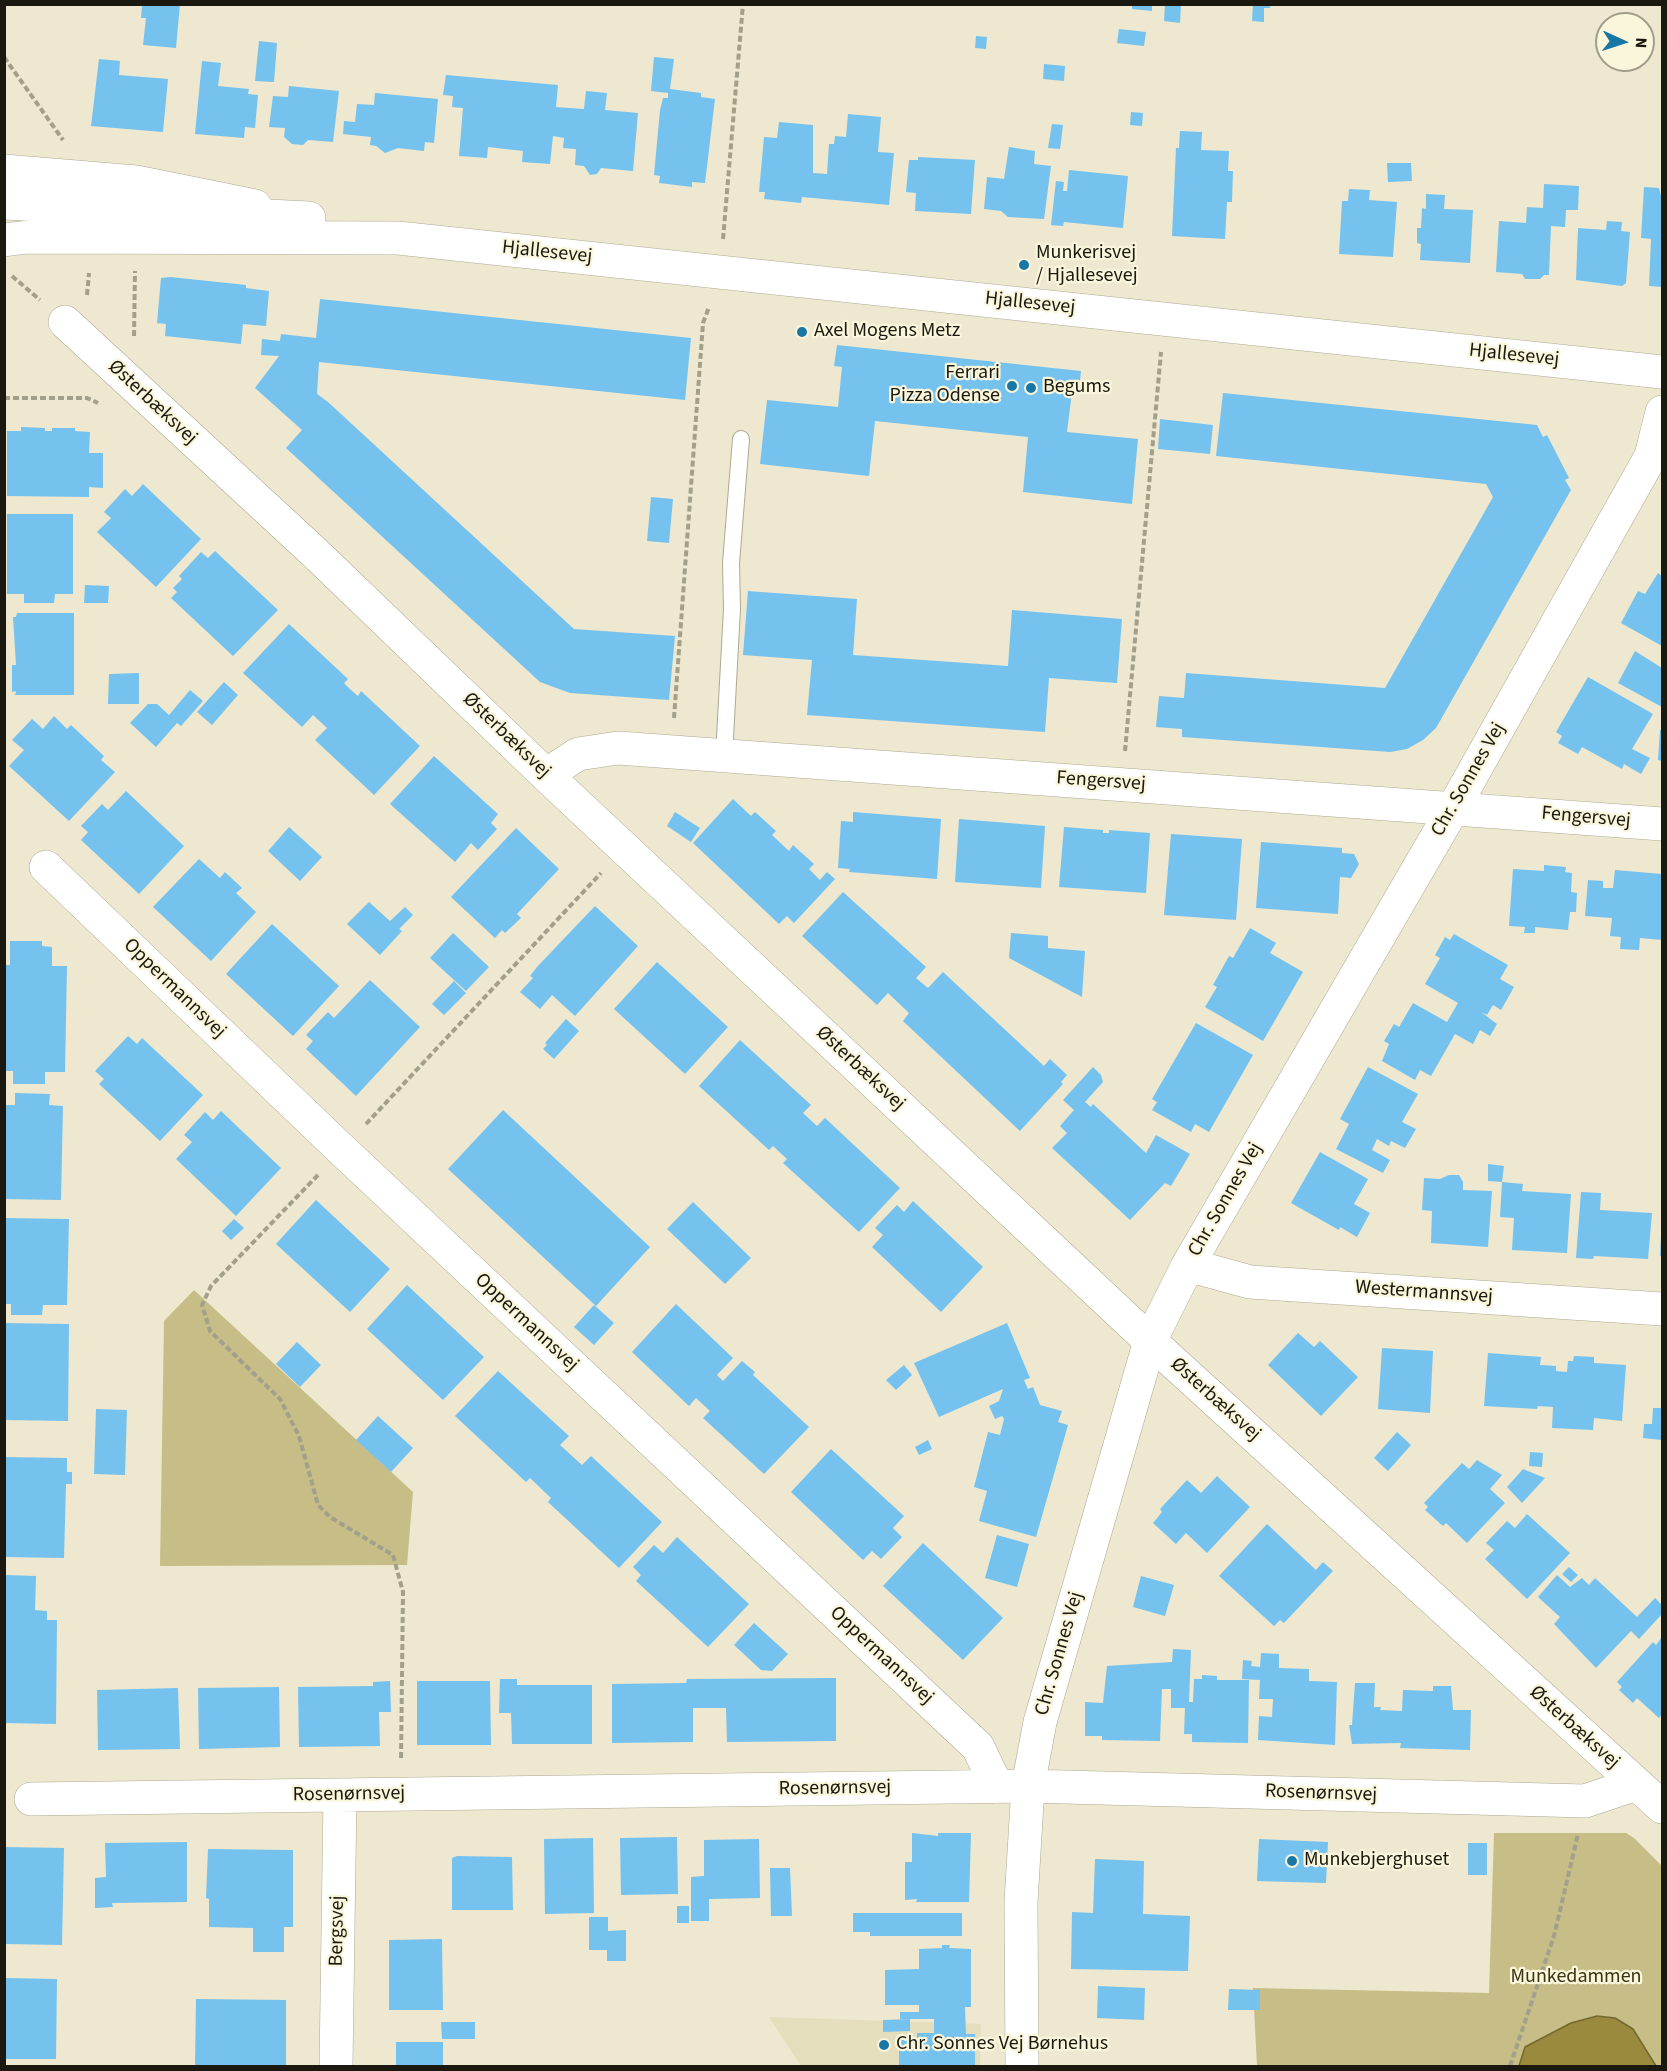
<!DOCTYPE html>
<meta charset="utf-8">
<style>
body{margin:0}
#map{position:relative;width:1667px;height:2071px;overflow:hidden;background:#ede8cf;font-family:"Source Sans 3",sans-serif}
canvas{display:block}
.frame{position:absolute;inset:0;border:6px solid #1a180f;pointer-events:none}
.north{position:absolute;left:1595px;top:12px;width:60px;height:60px;box-sizing:border-box;background:#faf6dc;border:2px solid #a09d8a;border-radius:50%;rotate:93deg;font-size:16px;font-weight:700;line-height:24px;text-align:center;color:#1a180f}
.north::after{content:'';display:block;margin:auto;width:21px;height:27px;background:#1877a4;clip-path:polygon(50% 0,100% 100%,50% 72%,0 100%)}
</style>
<div id="map">
<canvas width="1667" height="2071"></canvas>
<div class="frame"></div>
<div class="north">N</div>
</div>
<script>
const ctx = document.querySelector('canvas').getContext('2d');
ctx.lineJoin = 'round';
function paint(path, color) { ctx.fillStyle = color; ctx.fill(path, 'evenodd'); }
const poly = rows => new Path2D(rows.map(r => 'M' + r).join(''));
function trace(path, color, width, dash) { ctx.strokeStyle = color; ctx.lineWidth = width; ctx.lineCap = dash ? 'butt' : 'round'; ctx.setLineDash(dash || []); ctx.stroke(path); }
function write(font, color, halo, rows, align = 'center') {
  ctx.font = font + ' "Source Sans 3",sans-serif'; ctx.lineWidth = 4.5; ctx.setLineDash([]); ctx.textBaseline = 'middle'; ctx.strokeStyle = halo; ctx.fillStyle = color; for (const [text, x, y, turn = 0] of rows) {
    ctx.save(); ctx.translate(x, y); ctx.rotate((+turn || 0) * Math.PI / 180); ctx.textAlign = isNaN(turn) ? turn : align; if (halo) ctx.strokeText(text, 0, 0); ctx.fillText(text, 0, 0); ctx.restore();
  }
}
paint(poly([
 [769,2017,981,2024,980,2066,801,2066]
]), '#e4debd');
paint(poly([
 [194,1290,413,1492,407,1565,160,1566,164,1321],
 [1494,1833,1626,1833,1634,1838,1662,1866,1662,2066,1257,2066,1253,1988,1489,1993]
]), '#c7bd87');
const water = poly([
 [1597,2016,1615,2018,1633,2029,1656,2066,1519,2066,1525,2047,1571,2023,1597,2016]
]);
paint(water, '#9a8a3d');
trace(water, '#74682f', 1.5);
paint(poly([
 [147,4,180,4,176,48,143,45,146,18,141,18,142,6],
 [1132,4,1152,4,1152,11,1132,9],
 [1165,4,1181,4,1180,23,1164,21],
 [1253,4,1271,4,1270,8,1264,8,1264,22,1252,21],
 [1119,29,1146,32,1144,46,1117,43],
 [976,36,987,37,986,49,975,48],
 [259,41,277,43,274,82,255,81],
 [654,57,674,59,670,89,701,93,701,97,715,99,705,183,692,182,692,187,659,183,660,176,654,175,660,110,663,98,668,98,668,93,651,91],
 [99,59,120,61,119,75,168,79,163,132,91,126],
 [202,61,221,63,218,86,249,89,248,94,258,95,255,128,245,127,244,138,195,134],
 [1044,64,1065,66,1064,81,1043,79],
 [446,75,558,85,556,107,584,109,586,91,607,93,605,110,638,113,633,171,601,168,597,174,590,175,584,166,575,165,576,149,563,148,564,138,553,136,550,164,522,162,523,151,488,147,487,158,459,156,463,108,452,107,453,96,443,95],
 [289,86,339,91,333,142,308,140,303,145,292,144,284,137,285,128,269,127,273,96,288,97],
 [375,93,438,99,434,143,425,142,424,151,398,148,385,153,376,146,370,145,371,137,343,134,344,121,355,122,357,104,374,105],
 [1131,112,1143,113,1142,126,1130,125],
 [848,114,881,117,878,152,894,153,889,205,802,197,801,203,764,199,765,192,759,192,764,137,777,138,779,122,813,125,813,173,827,174,829,144,834,144,835,136,846,137],
 [1052,124,1063,125,1060,149,1048,148],
 [1180,131,1202,132,1201,150,1229,151,1228,171,1233,171,1232,202,1227,202,1225,239,1172,236,1176,148,1179,148],
 [1009,147,1035,151,1034,164,1051,166,1044,219,1008,217,1001,211,984,209,987,177,1004,179],
 [918,157,975,160,971,214,915,211,916,193,906,192,909,160,918,160],
 [1387,163,1411,163,1412,181,1388,182],
 [1069,170,1128,176,1123,228,1064,222,1063,226,1051,225,1056,181,1064,182,1063,191,1067,191],
 [1544,184,1579,186,1578,210,1566,210,1565,227,1551,226,1549,275,1544,275,1540,279,1525,279,1522,274,1496,272,1499,221,1526,223,1527,207,1543,208],
 [1644,187,1659,188,1661,196,1662,287,1649,286,1651,239,1641,238],
 [1349,189,1370,190,1369,200,1397,202,1393,257,1339,254,1342,201,1348,201],
 [1426,194,1445,195,1444,209,1473,210,1470,263,1420,260,1421,244,1417,243,1417,228,1421,228,1422,208,1426,209],
 [1607,221,1622,222,1621,231,1630,232,1626,283,1622,286,1576,280,1578,228,1606,230],
 [170,277,246,285,246,288,269,291,266,326,243,324,241,344,165,336,166,324,157,323,161,278],
 [320,299,691,338,685,400,319,362,317,394,328,402,574,629,675,636,669,700,570,693,540,682,286,448,302,430,255,388,279,356,261,355,262,339,280,341,281,334,316,338],
 [837,345,1081,371,1079,392,1072,392,1067,432,1138,439,1132,504,1023,492,1028,437,875,421,869,476,760,464,767,400,838,407,842,367,834,366],
 [1223,393,1537,425,1543,437,1547,435,1569,478,1565,480,1571,490,1436,728,1423,740,1407,749,1390,752,1182,737,1182,729,1156,727,1159,696,1184,698,1186,673,1385,688,1493,497,1486,484,1216,456],
 [1160,419,1213,425,1210,454,1158,449],
 [21,427,45,428,45,431,52,431,52,428,75,428,75,431,90,432,89,453,103,453,103,488,89,487,89,497,7,496,7,431,21,431],
 [143,484,201,539,156,587,97,532,111,518,104,512,125,489,132,496],
 [651,497,673,499,669,543,647,541],
 [7,514,73,514,73,594,55,594,54,603,24,603,24,594,7,594],
 [215,551,278,610,233,656,171,598,177,592,173,588,182,579,179,576,201,552,208,558],
 [1658,573,1662,576,1662,646,1621,623,1638,591,1645,594],
 [85,585,109,586,108,603,84,603],
 [748,591,857,599,853,655,1008,666,1012,610,1122,619,1117,683,1049,678,1045,732,807,715,812,660,743,655],
 [17,613,74,613,74,695,15,695,16,691,12,692,12,665,16,665,13,617,16,617],
 [289,624,348,679,344,683,351,690,358,696,361,691,420,746,374,795,315,740,327,728,313,715,302,727,243,673],
 [1635,651,1662,668,1662,707,1618,683],
 [139,673,139,704,108,704,109,674],
 [1588,677,1653,714,1632,749,1650,758,1641,774,1624,764,1622,769,1582,747,1578,754,1558,743,1562,736,1556,732],
 [224,682,238,695,212,725,197,712],
 [190,690,203,701,181,726,177,723,156,747,130,723,148,704,157,704,169,715],
 [54,716,67,729,71,725,104,756,101,760,115,772,69,821,9,766,24,750,12,740,32,719,43,729],
 [1660,730,1662,730,1662,761,1658,760],
 [434,756,498,814,491,823,497,829,478,850,471,843,455,862,390,804],
 [126,791,184,846,139,894,81,840,88,832,81,826,102,804,108,810],
 [733,799,751,816,755,812,776,831,772,835,789,851,793,845,814,864,809,869,820,880,827,872,835,879,794,923,787,916,779,924,693,843],
 [675,812,700,828,691,842,667,826],
 [853,812,941,819,937,879,849,872,850,869,838,868,841,821,853,822],
 [959,819,1045,826,1041,888,955,882],
 [289,827,322,857,300,881,268,851],
 [1064,827,1103,830,1103,833,1109,833,1109,830,1150,833,1146,893,1059,887],
 [516,828,559,869,517,914,521,918,505,933,502,930,495,938,451,897],
 [1171,834,1242,839,1236,920,1164,915],
 [1261,842,1342,848,1342,853,1354,854,1359,864,1351,878,1340,877,1338,914,1256,908],
 [199,859,220,878,225,872,242,888,236,893,256,912,211,961,153,907],
 [1544,865,1566,867,1565,872,1572,873,1571,892,1577,893,1576,912,1570,912,1568,930,1535,927,1535,933,1524,933,1525,927,1509,926,1513,869,1544,871],
 [1615,870,1662,874,1662,940,1640,938,1639,950,1620,949,1621,937,1610,936,1612,918,1585,916,1588,880,1603,881,1603,888,1613,888],
 [843,892,926,967,916,978,928,988,943,972,1044,1066,1050,1059,1067,1075,1061,1082,1063,1084,1020,1131,903,1021,909,1013,888,993,877,1005,802,936],
 [369,902,390,921,405,907,413,915,399,929,402,931,380,955,347,924],
 [595,906,638,946,575,1016,552,995,540,1009,520,992,533,978,530,976,537,967],
 [272,924,339,986,293,1036,226,974],
 [1250,928,1276,943,1270,953,1303,972,1263,1041,1205,1007,1217,987,1213,985,1229,956,1233,958],
 [453,933,489,967,466,991,430,958],
 [1011,933,1048,936,1048,948,1085,951,1082,997,1009,958],
 [1454,934,1508,965,1500,979,1514,987,1501,1010,1493,1005,1487,1015,1481,1012,1497,1024,1490,1036,1480,1030,1473,1044,1455,1034,1431,1076,1420,1070,1415,1080,1382,1061,1389,1044,1384,1041,1394,1024,1399,1027,1413,1003,1447,1022,1458,1003,1425,984,1440,958,1435,955,1445,937,1450,940],
 [10,941,42,941,42,946,52,947,52,966,67,966,65,1072,45,1072,45,1084,13,1084,13,1071,4,1071,5,965,10,965],
 [657,962,728,1027,685,1074,614,1009],
 [370,980,420,1027,356,1096,306,1049,313,1041,306,1035,328,1012,334,1018],
 [454,981,466,993,444,1015,432,1004],
 [566,1019,579,1031,554,1059,543,1049,547,1045,545,1043],
 [1196,1023,1253,1055,1209,1132,1195,1124,1191,1132,1152,1110,1157,1102,1152,1099],
 [128,1036,137,1044,142,1038,203,1095,160,1141,99,1084,104,1079,95,1071],
 [740,1040,811,1105,803,1113,817,1126,825,1118,900,1188,859,1232,783,1163,787,1159,773,1146,769,1150,699,1086],
 [1093,1067,1101,1075,1103,1082,1085,1102,1091,1107,1093,1104,1146,1153,1156,1135,1190,1154,1171,1186,1165,1183,1130,1220,1052,1148,1067,1133,1060,1126,1074,1110,1063,1100],
 [1368,1067,1418,1094,1402,1122,1416,1129,1405,1148,1391,1141,1389,1146,1377,1139,1372,1150,1390,1160,1383,1173,1336,1149,1349,1124,1340,1119],
 [15,1093,50,1094,49,1105,63,1106,61,1200,4,1199,4,1105,15,1105],
 [503,1110,650,1247,596,1306,448,1169],
 [221,1111,281,1168,236,1216,176,1159,192,1142,184,1135,205,1112,213,1120],
 [1320,1152,1368,1179,1354,1204,1370,1213,1357,1237,1340,1227,1339,1230,1291,1203],
 [1488,1164,1504,1166,1502,1182,1523,1184,1522,1191,1571,1194,1567,1253,1512,1250,1514,1218,1500,1217,1502,1182,1488,1181],
 [1449,1175,1459,1175,1463,1182,1463,1190,1492,1191,1488,1247,1431,1243,1432,1211,1422,1210,1424,1178,1440,1179],
 [1581,1192,1601,1193,1600,1210,1652,1213,1648,1259,1594,1256,1593,1259,1576,1258],
 [316,1200,390,1269,350,1312,276,1244],
 [913,1201,983,1267,941,1312,872,1247,883,1235,875,1228,897,1205,904,1212],
 [693,1202,751,1258,725,1284,667,1229],
 [5,1218,69,1219,67,1305,43,1305,42,1315,11,1315,11,1304,5,1304],
 [234,1219,244,1228,231,1240,222,1231],
 [1661,1236,1662,1236,1662,1256,1660,1256],
 [407,1285,484,1357,443,1400,367,1329],
 [676,1304,733,1358,717,1375,723,1381,742,1361,755,1372,753,1375,809,1427,764,1474,703,1418,710,1411,696,1398,689,1406,632,1352],
 [594,1305,614,1323,594,1345,574,1327],
 [4,1323,69,1324,68,1421,4,1420],
 [1007,1323,1030,1378,1024,1380,1028,1389,1033,1387,1040,1405,1062,1411,1058,1422,1068,1425,1036,1537,979,1521,987,1491,974,1487,988,1432,1000,1435,1004,1419,1002,1416,995,1419,989,1406,999,1401,1003,1389,939,1417,914,1363],
 [1298,1333,1314,1347,1320,1341,1358,1377,1321,1416,1268,1365],
 [297,1342,321,1365,300,1387,276,1364],
 [1382,1348,1433,1351,1430,1413,1378,1409],
 [1488,1353,1541,1357,1540,1365,1556,1366,1556,1371,1567,1372,1568,1361,1573,1361,1574,1356,1594,1357,1594,1363,1626,1365,1622,1421,1594,1418,1593,1430,1552,1428,1553,1407,1538,1406,1537,1409,1484,1406],
 [904,1365,912,1375,896,1390,886,1380],
 [498,1371,569,1436,560,1445,582,1465,591,1456,662,1522,619,1568,548,1502,551,1498,530,1478,526,1482,455,1416],
 [1653,1408,1662,1408,1662,1440,1643,1438,1644,1424,1652,1424],
 [96,1409,127,1410,125,1475,94,1474],
 [378,1416,413,1448,391,1472,356,1440],
 [1397,1432,1411,1445,1388,1471,1374,1458],
 [928,1440,932,1449,919,1455,915,1447],
 [831,1449,904,1516,893,1528,902,1537,881,1559,872,1551,863,1560,791,1492],
 [1530,1452,1543,1453,1542,1467,1529,1466],
 [4,1457,67,1458,67,1472,72,1472,72,1484,66,1484,64,1558,4,1557],
 [1477,1460,1502,1475,1490,1489,1505,1503,1467,1543,1446,1523,1443,1526,1425,1510,1428,1507,1424,1503,1462,1463,1469,1469],
 [1523,1469,1545,1478,1522,1503,1507,1487],
 [1217,1476,1250,1507,1207,1553,1186,1533,1176,1544,1153,1523,1162,1512,1160,1509,1187,1480,1201,1493],
 [1527,1514,1570,1553,1527,1599,1485,1559,1494,1550,1486,1543,1507,1521,1515,1528],
 [1267,1524,1316,1570,1323,1562,1333,1571,1284,1623,1280,1620,1274,1626,1219,1576],
 [997,1535,1029,1544,1017,1587,985,1578],
 [677,1537,749,1604,708,1647,636,1581,641,1575,633,1567,654,1545,663,1553],
 [923,1543,1003,1618,963,1660,883,1586],
 [1569,1567,1578,1575,1571,1582,1562,1574],
 [5,1575,36,1576,35,1610,47,1611,47,1620,57,1620,56,1724,4,1723],
 [1557,1575,1570,1587,1582,1578,1589,1585,1595,1578,1637,1617,1655,1598,1662,1605,1662,1614,1639,1639,1631,1631,1596,1668,1554,1624,1560,1617,1538,1597],
 [1141,1576,1174,1585,1165,1616,1133,1607],
 [754,1623,788,1654,772,1671,761,1670,734,1645],
 [1662,1637,1662,1714,1659,1718,1637,1698,1633,1703,1619,1690,1622,1687,1617,1682,1653,1642,1656,1645],
 [1173,1649,1191,1650,1189,1702,1193,1702,1194,1679,1202,1679,1202,1675,1217,1676,1217,1680,1249,1680,1248,1743,1192,1742,1192,1734,1184,1734,1185,1708,1171,1708,1171,1689,1162,1689,1160,1741,1102,1740,1102,1736,1085,1736,1085,1702,1103,1703,1107,1666,1172,1662],
 [1261,1653,1279,1654,1279,1668,1309,1669,1309,1681,1337,1682,1335,1745,1258,1740,1259,1716,1272,1717,1273,1699,1259,1699,1260,1680,1242,1679,1243,1660,1252,1661,1251,1666,1260,1667],
 [836,1678,836,1741,727,1742,726,1708,693,1708,693,1742,612,1743,612,1684,686,1683,687,1679],
 [500,1679,517,1679,517,1685,592,1685,592,1744,512,1744,511,1713,499,1713],
 [390,1681,391,1712,379,1712,380,1746,299,1747,298,1687,373,1686,373,1682],
 [417,1681,490,1681,491,1745,417,1745],
 [1355,1683,1375,1683,1374,1707,1381,1707,1380,1710,1402,1711,1403,1690,1433,1691,1433,1686,1451,1686,1453,1710,1471,1710,1470,1750,1400,1748,1401,1743,1352,1744,1349,1725,1352,1725],
 [279,1687,280,1747,199,1749,198,1688],
 [178,1688,180,1749,98,1750,97,1690],
 [912,1833,938,1836,938,1833,971,1833,969,1902,916,1902,917,1899,905,1900,905,1862,912,1862],
 [677,1837,678,1894,621,1895,620,1838],
 [593,1838,594,1913,545,1914,544,1839],
 [759,1839,760,1898,709,1899,709,1921,691,1921,691,1877,704,1876,704,1840],
 [1259,1839,1328,1842,1326,1883,1257,1881],
 [187,1842,187,1902,112,1903,113,1907,95,1908,95,1878,106,1877,105,1843],
 [1468,1843,1487,1843,1487,1875,1468,1875],
 [4,1847,64,1848,62,1945,4,1944],
 [208,1849,293,1850,293,1927,284,1927,284,1952,253,1952,253,1928,209,1927,209,1899,206,1898],
 [457,1856,512,1857,513,1910,452,1910,452,1858],
 [1095,1859,1144,1861,1143,1914,1190,1916,1188,1971,1071,1969,1072,1912,1093,1913],
 [770,1868,790,1868,792,1916,771,1916],
 [677,1906,689,1906,689,1923,677,1923],
 [853,1913,962,1913,962,1936,870,1936,870,1932,853,1932],
 [589,1917,608,1917,608,1931,626,1930,626,1961,607,1961,607,1950,589,1950],
 [442,1939,443,2010,389,2010,389,1940],
 [942,1945,950,1945,949,1948,971,1949,971,2007,965,2007,966,2034,975,2034,975,2066,899,2066,899,2039,917,2040,917,2033,934,2033,934,2019,900,2019,900,2012,919,2012,919,2005,885,2005,885,1970,919,1969,919,1949,942,1948],
 [4,1978,57,1979,56,2059,4,2059],
 [1098,1986,1145,1988,1144,2020,1097,2018],
 [1229,1989,1260,1990,1260,2010,1228,2010],
 [196,1999,286,2000,286,2066,195,2066],
 [910,2019,910,2031,883,2032,883,2020],
 [441,2022,475,2022,475,2039,442,2039],
 [396,2042,443,2042,443,2066,396,2066]
]), '#75c2ef');
const service = poly([
 [724,756,732,609,731,563,741,439]
]);
const minor = poly([
 [65,322,314,552,546,775,1150,1341,1662,1807],
 [546,775,578,754,618,748,1662,824],
 [46,867,342,1150,978,1747,997,1787],
 [1188,1265,1250,1282,1662,1309],
 [31,1799,1028,1786,1585,1801,1636,1784],
 [336,2066,340,1796],
 [1022,2066,1021,1902,1028,1786,1040,1722,1150,1341,1188,1265,1454,807,1651,456,1662,412]
]);
const tertiary = poly([
 [4,171,136,182,255,206],
 [4,240,28,237,398,238,1662,372]
]);
const secondary = poly([
 [4,203,309,218]
]);
trace(service, '#ada991', 18);
trace(minor, '#ada991', 34);
trace(tertiary, '#ada991', 34);
trace(secondary, '#ada991', 34);
trace(poly([
 [4,57,63,140],
 [723,239,743,4],
 [12,276,40,300],
 [87,295,89,273],
 [134,336,135,271],
 [4,398,87,398,98,403],
 [674,718,703,323,709,307],
 [1125,751,1161,352],
 [366,1124,601,873],
 [318,1175,211,1286,202,1305,210,1331,280,1399,299,1436,318,1505,330,1517,393,1555,403,1592,401,1760],
 [1510,2066,1554,1936,1578,1834]
]), '#a29f8b', 4, [6, 3]);
trace(service, '#fff', 16);
trace(minor, '#fff', 33);
trace(tertiary, '#fff', 33);
trace(secondary, '#fff', 33);
for (const [x, y, r, color] of [
 [1024,265,6,"#1877a4"],
 [802,332,6,"#1877a4"],
 [1012,386,6,"#1877a4"],
 [1031,388,6,"#1877a4"],
 [1292,1861,6,"#1877a4"],
 [884,2045,6,"#1877a4"]
]) { const dot = new Path2D(); dot.arc(x, y, r, 0, 2 * Math.PI); ctx.fillStyle = color; ctx.fill(dot); trace(dot, '#faf6dc', 2); }
write('20px', '#1a180f', '#faf6dc', [
 ["Hjallesevej",547,253,6],
 ["Hjallesevej",1030,304,6],
 ["Hjallesevej",1514,356,6],
 ["Østerbæksvej",152,403,43],
 ["Østerbæksvej",506,736,44],
 ["Chr. Sonnes Vej",1469,780,-60],
 ["Fengersvej",1101,782,4],
 ["Fengersvej",1586,818,5],
 ["Oppermannsvej",174,989,44],
 ["Østerbæksvej",860,1069,43],
 ["Chr. Sonnes Vej",1226,1200,-60],
 ["Westermannsvej",1424,1293,4],
 ["Oppermannsvej",526,1323,43],
 ["Østerbæksvej",1215,1400,42],
 ["Chr. Sonnes Vej",1060,1654,-74],
 ["Oppermannsvej",881,1656,43],
 ["Østerbæksvej",1574,1728,42],
 ["Rosenørnsvej",835,1789,-1],
 ["Rosenørnsvej",1321,1794,2],
 ["Rosenørnsvej",349,1795,-1],
 ["Bergsvej",338,1931,-89]
]);
write('20px', '#1a180f', '#faf6dc', [
 ["Munkerisvej",1036,254],
 ["/ Hjallesevej",1036,277],
 ["Axel Mogens Metz",814,332],
 ["Ferrari",1000,374,"right"],
 ["Pizza Odense",1000,397,"right"],
 ["Begums",1043,388],
 ["Munkebjerghuset",1304,1861],
 ["Chr. Sonnes Vej Børnehus",896,2045]
], 'left');
write('20px', '#3a3310', '#faf6dc', [
 ["Munkedammen",1576,1978]
]);
</script>
